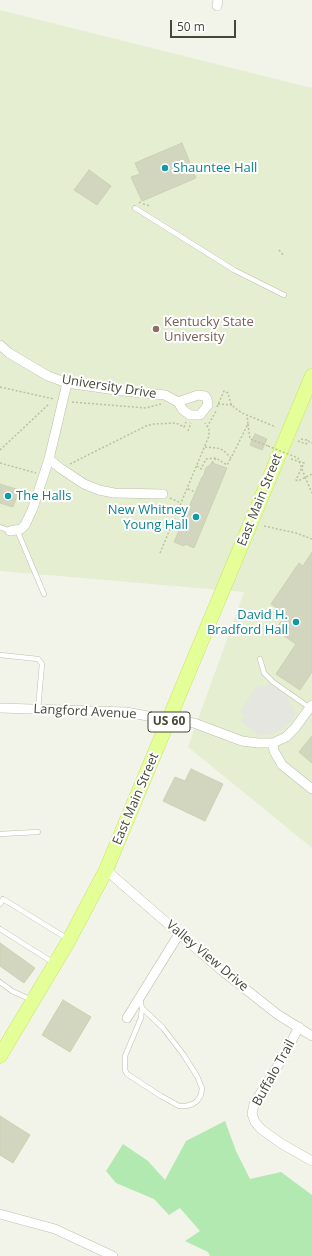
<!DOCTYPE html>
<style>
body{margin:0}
#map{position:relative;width:312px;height:1256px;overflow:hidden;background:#f2f4e9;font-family:"Open Sans",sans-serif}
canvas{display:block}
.scale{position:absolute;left:170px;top:20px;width:66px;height:18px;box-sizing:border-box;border:2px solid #464837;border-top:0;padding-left:5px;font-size:12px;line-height:14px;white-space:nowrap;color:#464837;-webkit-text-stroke:3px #fff;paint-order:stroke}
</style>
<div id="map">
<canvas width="312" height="1256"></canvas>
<div class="scale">50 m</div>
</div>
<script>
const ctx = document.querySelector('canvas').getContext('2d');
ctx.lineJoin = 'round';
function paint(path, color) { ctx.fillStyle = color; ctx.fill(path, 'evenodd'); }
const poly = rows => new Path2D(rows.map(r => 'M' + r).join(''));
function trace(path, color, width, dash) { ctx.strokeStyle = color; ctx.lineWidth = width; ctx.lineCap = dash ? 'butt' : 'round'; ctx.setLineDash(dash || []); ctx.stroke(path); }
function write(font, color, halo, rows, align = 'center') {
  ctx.font = font + ' "Open Sans",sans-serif'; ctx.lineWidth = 4; ctx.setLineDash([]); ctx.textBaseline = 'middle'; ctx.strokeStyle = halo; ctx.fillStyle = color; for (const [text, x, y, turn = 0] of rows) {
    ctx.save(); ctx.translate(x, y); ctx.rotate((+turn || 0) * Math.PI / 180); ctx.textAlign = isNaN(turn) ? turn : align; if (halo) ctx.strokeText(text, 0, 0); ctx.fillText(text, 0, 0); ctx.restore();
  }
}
paint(poly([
 [0,10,312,88,312,848,188,747,244,592,0,571]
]), '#e6eed2');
paint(poly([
 [225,1121,236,1151,250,1179,281,1172,312,1195,312,1256,210,1256,208,1252,185,1241,200,1231,180,1208,169,1215,154,1199,116,1183,106,1171,123,1144,148,1161,165,1180,186,1141]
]), '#b1e9b1');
paint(poly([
 [269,683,287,696,293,707,292,709,297,713,293,720,283,729,275,733,259,736,241,721,245,715,240,711,258,685,264,688]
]), '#e5e6e0');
const building = poly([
 [182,143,196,178,142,201,131,177,140,174,135,163,182,143],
 [89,170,111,186,97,205,74,190,89,170],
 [255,434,267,439,262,450,250,445,255,434],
 [212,463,227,468,194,548,185,544,184,546,174,542,202,477,203,477,206,468,212,463],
 [0,484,19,490,13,507,0,503,0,484],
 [312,552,312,672,300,690,276,674,296,644,275,630,286,614,271,604,299,563,303,566,312,552],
 [312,736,312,763,299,752,312,736],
 [191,769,223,784,205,821,163,801,175,777,185,781,191,769],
 [0,943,35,968,24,983,0,966,0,943],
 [63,1000,91,1017,70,1052,42,1035,63,1000],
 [0,1116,30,1135,13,1163,0,1155,0,1116]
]);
paint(building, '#d3d6be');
trace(building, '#ccd1b1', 1);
const service = poly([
 [135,208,234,270,284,295],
 [0,527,10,531],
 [17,530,44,594],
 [0,655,38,659,42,664,38,709],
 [260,659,264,673,273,682,310,708],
 [0,834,38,832],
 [0,904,3,899,68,939],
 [0,929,54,963],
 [0,982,12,991,32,1000],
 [140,999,142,1008,141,1018,125,1056,125,1070,127,1074,161,1096,179,1106,186,1106,193,1104,197,1101,201,1095,202,1088,197,1076,183,1054,163,1028,142,1008]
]);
const minor = poly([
 [217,6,218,0],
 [0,345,9,353,48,376,67,383,123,391,165,395,178,402],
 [198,395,205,396,207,399,208,405,200,415,190,415,183,410,178,402,198,395],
 [49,459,60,468,84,484,99,490,114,493,163,494],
 [10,531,21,529,25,525,33,508,49,459,67,383],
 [0,708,126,712,169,720,194,723,242,741,258,743,273,743,274,751,282,765,312,789],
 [273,743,286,737,295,728,312,705],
 [106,870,220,969,277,1014,312,1036],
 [127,1018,179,934],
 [299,1027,282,1059,254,1104,252,1114,255,1122,261,1129,282,1144,312,1161],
 [0,1214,55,1229,113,1256]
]);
const primary = poly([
 [0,1056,68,942,106,870,312,376]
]);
trace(service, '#bcc0ab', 5.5);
trace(minor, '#bcc0ab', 10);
trace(primary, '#c6e665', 15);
trace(poly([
 [139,203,142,201],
 [143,204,151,206],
 [279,250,284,256],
 [0,387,54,399],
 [72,402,146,408,161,404],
 [218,404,232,405],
 [217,407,224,391,228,393,231,404,235,408,242,413,276,427],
 [248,424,250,439,268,446],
 [207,427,216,411],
 [188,431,191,423],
 [301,439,307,440],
 [298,441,306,444,308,441,312,443],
 [205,447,217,448,223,450,231,458,248,424,247,415],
 [0,450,49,404],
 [291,459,304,463,296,480,298,481,312,474],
 [0,463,36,473],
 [212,463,216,458],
 [70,464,146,426,154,424,176,423,184,427,186,422],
 [197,466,201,469,206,459,216,458,227,465,231,458],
 [305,477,312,493],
 [188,489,195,492],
 [170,498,181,503],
 [264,526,296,533,312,539],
 [160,553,209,436,209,429,205,423]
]), '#bbc29c', 1.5, [2, 2]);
trace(service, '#fff', 4.5);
trace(minor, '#fff', 9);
trace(primary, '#e4ff97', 14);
trace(poly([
 [268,446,298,458,305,477]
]), '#bbc29c', 1.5, [2, 2]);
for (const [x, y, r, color] of [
 [165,168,4,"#0f9aa8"],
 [156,329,4,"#8d6e63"],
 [8,496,4,"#0f9aa8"],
 [196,517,4,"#0f9aa8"],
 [296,622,4,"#0f9aa8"]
]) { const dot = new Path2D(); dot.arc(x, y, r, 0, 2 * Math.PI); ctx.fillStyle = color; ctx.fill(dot); trace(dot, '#fff', 1.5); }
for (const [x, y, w] of [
 [169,722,42]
]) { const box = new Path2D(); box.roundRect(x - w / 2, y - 10, w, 20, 3); ctx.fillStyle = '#fff'; ctx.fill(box); trace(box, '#464837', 1); }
write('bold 12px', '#464837', null, [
 ["US 60",169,722]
]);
write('13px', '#0d838f', '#fff', [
 ["Shauntee Hall",173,168],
 ["The Halls",16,496],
 ["New Whitney",188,510,"right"],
 ["Young Hall",188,525,"right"],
 ["David H.",288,615,"right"],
 ["Bradford Hall",288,630,"right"]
], 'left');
write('13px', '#785e54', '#fff', [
 ["Kentucky State",164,322],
 ["University",164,337]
], 'left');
write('13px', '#464837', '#fff', [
 ["University Drive",109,387,9],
 ["East Main Street",260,500,-68],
 ["Langford Avenue",85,712,3],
 ["East Main Street",136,799,-67],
 ["Valley View Drive",207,956,40],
 ["Buffalo Trail",274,1073,-61]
]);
</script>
